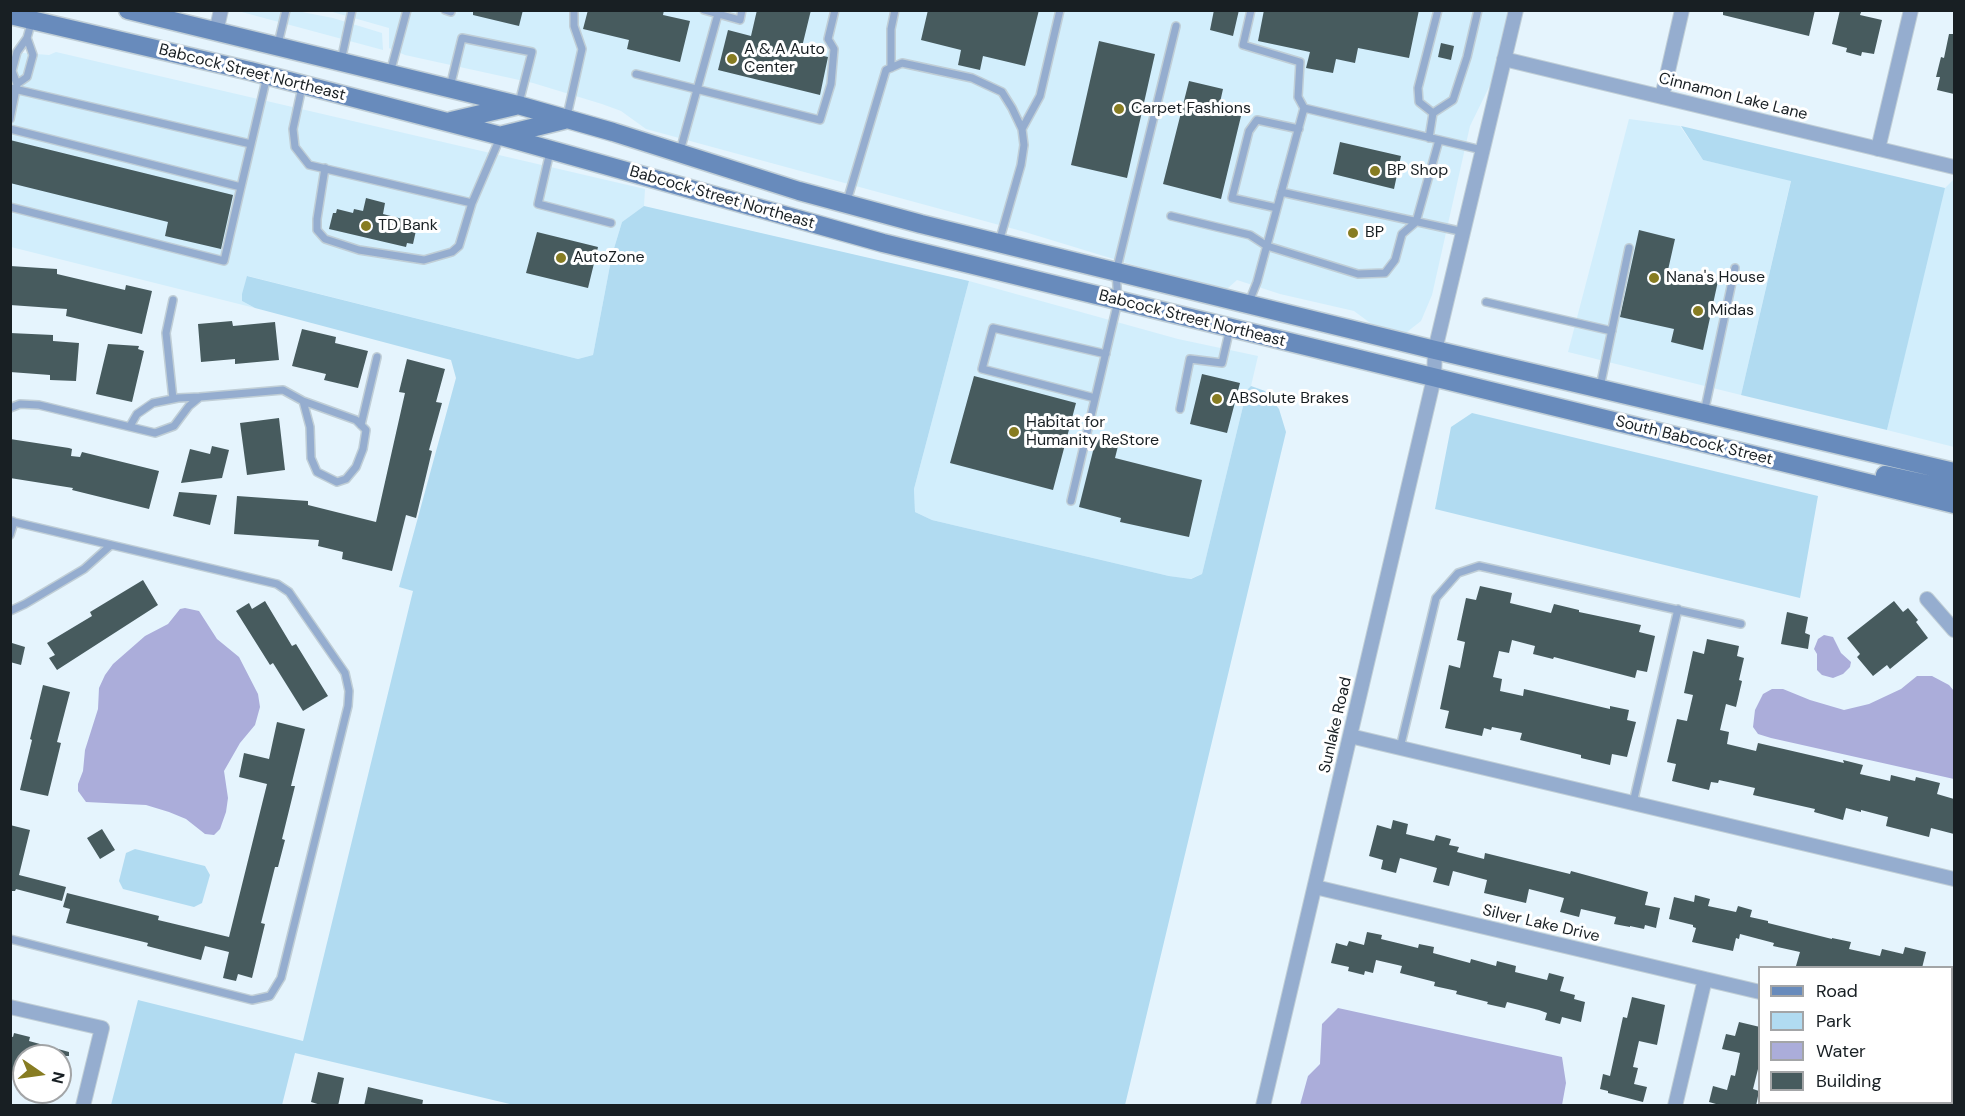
<!DOCTYPE html>
<style>
body{margin:0}
#map{position:relative;width:1965px;height:1116px;overflow:hidden;background:#e5f4fd;font-family:"DM Sans",sans-serif}
canvas{display:block}
.frame{position:absolute;inset:0;border:12px solid #181f23;pointer-events:none}
.legend{position:absolute;left:1758px;top:966px;width:195px;height:138px;box-sizing:border-box;background:#fff;border:2px solid #a3a5a7;margin:0;padding:8px 10px;list-style:none;font-size:18px;color:#181f23}
.legend li{display:flex;align-items:center;gap:12px;height:30px}
.legend b{width:30px;border:2px solid #a3a5a7}
.north{position:absolute;left:12px;top:1044px;width:60px;height:60px;box-sizing:border-box;background:#fff;border:2px solid #a3a5a7;border-radius:50%;rotate:103deg;font-size:16px;font-weight:700;line-height:24px;text-align:center;color:#181f23}
.north::after{content:'';display:block;margin:auto;width:21px;height:27px;background:#877c22;clip-path:polygon(50% 0,100% 100%,50% 72%,0 100%)}
</style>
<div id="map">
<canvas width="1965" height="1116"></canvas>
<div class="frame"></div>
<ul class="legend">
<li><b style="height:8px;background:#688bbc"></b>Road</li>
<li><b style="height:16px;background:#b1dbf1"></b>Park</li>
<li><b style="height:16px;background:#abadda"></b>Water</li>
<li><b style="height:16px;background:#475b5e"></b>Building</li>
</ul>
<div class="north">N</div>
</div>
<script>
const ctx = document.querySelector('canvas').getContext('2d');
ctx.lineJoin = 'round';
function paint(path, color) { ctx.fillStyle = color; ctx.fill(path, 'evenodd'); }
const poly = rows => new Path2D(rows.map(r => 'M' + r).join(''));
function trace(path, color, width, dash) { ctx.strokeStyle = color; ctx.lineWidth = width; ctx.lineCap = dash ? 'butt' : 'round'; ctx.setLineDash(dash || []); ctx.stroke(path); }
function write(font, color, halo, rows, align = 'center') {
  ctx.font = font + ' "DM Sans",sans-serif'; ctx.lineWidth = 6; ctx.setLineDash([]); ctx.textBaseline = 'middle'; ctx.strokeStyle = halo; ctx.fillStyle = color; for (const [text, x, y, turn = 0] of rows) {
    ctx.save(); ctx.translate(x, y); ctx.rotate((+turn || 0) * Math.PI / 180); ctx.textAlign = isNaN(turn) ? turn : align; if (halo) ctx.strokeText(text, 0, 0); ctx.fillText(text, 0, 0); ctx.restore();
  }
}
paint(poly([
 [238,11,297,11,333,18,382,33,383,50],
 [329,11,1510,11,1494,77,1470,126,1432,295,1421,321,1407,332,1397,332,1377,328,1354,311,1280,294,1237,280,1228,288,1218,289,1148,272,1143,268,1025,232,646,129,621,111,602,104,533,83,405,55,389,48,389,28],
 [11,52,49,55,56,52,645,189,644,206,622,222,612,255,593,355,578,359,248,276,242,301,255,308,11,247],
 [1629,119,1680,126,1703,160,1791,180,1741,395,1568,352],
 [1954,179,1954,447,1887,430,1943,190],
 [969,281,1178,339,1258,356,1251,386,1247,390,1202,574,1190,579,1169,576,932,520,915,512,914,489]
]), '#d2eefc');
paint(poly([
 [1681,126,1945,188,1887,430,1741,395,1791,181,1703,160],
 [644,206,969,281,914,489,915,512,932,520,1169,576,1191,579,1202,574,1247,390,1251,386,1265,391,1279,409,1286,432,1125,1105,514,1105,295,1053,282,1105,111,1105,138,1000,303,1041,413,591,399,587,456,378,451,360,255,308,242,301,242,294,247,276,578,359,593,355,612,255,622,222],
 [1472,413,1818,496,1800,598,1435,509,1451,427],
 [135,849,205,866,210,875,202,903,194,907,123,889,119,881,126,853]
]), '#b1dbf1');
paint(poly([
 [185,608,199,611,217,639,239,657,258,694,260,707,255,725,240,743,224,771,228,798,226,812,220,829,214,835,205,834,186,819,169,812,146,805,86,802,78,791,78,784,83,771,85,750,98,709,99,688,105,675,113,664,145,636,168,624,180,609],
 [1824,635,1833,637,1841,653,1851,662,1850,667,1843,674,1833,678,1822,675,1817,670,1817,654,1814,649,1818,639],
 [1917,676,1932,676,1949,685,1954,691,1954,779,1771,738,1758,734,1753,727,1755,710,1763,694,1772,689,1783,689,1810,700,1844,710,1869,704,1901,689],
 [1338,1008,1562,1057,1566,1083,1562,1105,1300,1105,1308,1076,1320,1064,1322,1024]
]), '#abadda');
paint(poly([
 [473,10,523,10,519,26,473,15],
 [588,10,664,10,663,15,690,21,680,62,627,49,629,40,583,29],
 [757,10,811,10,801,51,828,57,820,95,718,70,728,30,751,36],
 [928,10,1039,10,1025,66,983,56,980,70,958,65,961,50,921,40],
 [1214,10,1239,10,1233,36,1210,30],
 [1264,10,1419,10,1409,58,1358,48,1355,63,1336,59,1333,73,1306,68,1310,52,1258,41],
 [1723,10,1815,10,1809,36,1723,15],
 [1840,10,1861,12,1860,15,1882,20,1874,54,1862,52,1861,56,1846,52,1847,48,1832,44],
 [1949,34,1954,34,1954,94,1937,90,1940,77,1936,77,1941,57,1944,58],
 [1099,41,1155,54,1127,178,1071,165],
 [1441,43,1454,46,1451,60,1438,57],
 [1189,81,1223,89,1219,107,1242,112,1221,199,1163,184],
 [10,140,233,195,221,249,165,236,168,222,10,183],
 [1340,142,1401,156,1394,189,1333,174],
 [366,198,385,203,383,214,414,222,413,225,417,226,413,244,407,243,406,247,329,229,333,213,336,213,337,209,353,213,354,209,363,211],
 [1639,230,1675,239,1668,270,1718,281,1703,350,1671,342,1674,329,1620,317],
 [537,232,598,247,588,288,526,273],
 [10,266,57,269,57,274,125,290,126,285,152,291,142,334,66,316,67,309,10,305],
 [232,321,233,326,275,322,279,360,235,364,235,359,201,362,198,324],
 [302,329,336,337,335,343,368,351,358,388,324,380,326,374,292,366],
 [10,333,53,335,53,341,79,343,76,381,50,380,50,375,10,372],
 [108,344,139,346,138,349,144,351,132,402,96,394],
 [407,359,445,369,436,402,442,403,429,450,432,451,416,518,406,515,392,571,342,559,343,552,318,546,319,540,234,534,237,496,308,501,308,505,376,522,405,393,399,392],
 [1202,374,1240,383,1227,433,1190,424],
 [974,376,1076,403,1053,490,950,463],
 [279,418,285,470,247,475,240,423],
 [10,439,69,448,72,449,71,456,80,457,82,452,159,471,149,509,72,490,73,488,10,478],
 [1096,439,1119,442,1115,458,1202,480,1189,537,1120,522,1121,518,1079,507],
 [212,446,229,450,222,478,181,483,190,449,210,454],
 [179,492,217,495,210,525,173,516],
 [143,580,158,605,57,670,49,658,55,655,47,643,92,616,90,612],
 [1480,586,1512,593,1510,603,1551,613,1554,604,1579,610,1579,612,1641,625,1639,632,1655,636,1647,672,1637,670,1635,678,1554,657,1553,659,1533,654,1535,646,1512,640,1509,653,1499,651,1493,677,1502,679,1500,691,1523,696,1524,689,1610,709,1610,706,1629,710,1627,720,1636,722,1627,757,1612,754,1610,765,1581,758,1581,755,1520,740,1522,733,1492,727,1491,730,1484,728,1482,736,1445,728,1449,711,1440,709,1449,665,1460,668,1465,642,1457,640,1466,598,1476,600],
 [265,601,292,646,296,644,328,696,303,711,273,663,270,665,236,611,249,603,252,609],
 [1894,601,1903,612,1908,608,1918,620,1916,622,1928,638,1890,669,1887,665,1873,676,1857,657,1860,654,1847,638],
 [1787,612,1808,617,1805,633,1810,635,1808,649,1781,644],
 [1707,639,1739,646,1737,656,1744,658,1739,680,1742,681,1736,707,1726,704,1720,730,1729,732,1727,744,1756,751,1758,743,1844,763,1843,760,1863,765,1860,774,1890,781,1891,775,1915,781,1916,777,1940,783,1937,794,1954,799,1954,834,1931,828,1929,837,1886,826,1888,817,1861,810,1861,812,1846,808,1843,820,1814,812,1815,809,1753,795,1755,788,1719,780,1718,783,1711,782,1709,790,1672,781,1676,764,1667,762,1677,719,1687,721,1693,695,1684,693,1693,651,1704,654],
 [12,643,25,647,21,665,10,662],
 [43,685,70,692,57,742,61,743,48,796,20,790,32,740,30,739],
 [277,722,305,729,291,786,295,786,282,839,285,840,278,867,275,867,261,923,265,924,252,978,238,974,236,981,223,978,229,952,205,946,201,960,147,946,148,943,66,923,70,909,63,907,67,893,159,916,158,920,229,937,267,784,239,777,244,753,269,759],
 [1393,820,1408,824,1406,834,1434,841,1436,835,1451,839,1449,845,1459,847,1457,852,1484,859,1485,853,1570,874,1571,871,1648,892,1645,905,1660,908,1656,928,1645,925,1644,929,1630,926,1630,927,1614,924,1616,917,1581,909,1579,917,1560,912,1564,898,1529,889,1526,903,1484,893,1487,880,1453,871,1449,886,1433,882,1437,868,1400,858,1396,873,1381,869,1383,860,1369,856,1377,825,1391,829],
 [10,825,30,830,19,875,66,887,62,901,16,889,15,891,10,891],
 [102,829,115,850,100,859,87,838],
 [1695,895,1710,899,1708,906,1736,912,1738,906,1752,910,1750,917,1768,921,1768,923,1832,939,1832,938,1851,942,1849,949,1880,956,1882,949,1903,954,1905,947,1926,952,1922,968,1803,968,1796,966,1800,952,1773,946,1774,943,1740,934,1739,939,1736,938,1733,951,1692,942,1696,928,1693,927,1693,925,1669,919,1674,897,1694,902],
 [1367,932,1382,935,1381,939,1418,948,1419,944,1434,947,1433,953,1470,963,1471,959,1496,966,1497,961,1516,966,1515,972,1547,980,1549,973,1564,977,1560,991,1575,995,1574,999,1585,1002,1581,1022,1562,1017,1560,1024,1545,1020,1547,1013,1539,1010,1507,1002,1505,1008,1487,1004,1488,1002,1456,994,1457,991,1434,986,1435,982,1400,973,1402,966,1376,960,1373,973,1365,971,1364,975,1348,971,1349,967,1331,963,1336,943,1347,946,1349,941,1364,945],
 [1632,997,1665,1005,1657,1045,1639,1041,1633,1067,1638,1068,1634,1084,1647,1087,1643,1102,1608,1093,1608,1091,1600,1089,1603,1074,1610,1076,1623,1017,1627,1018],
 [1739,1022,1760,1027,1760,1061,1753,1089,1759,1091,1756,1106,1723,1106,1709,1102,1713,1086,1727,1090,1731,1075,1735,1076,1740,1053,1722,1049,1726,1034,1735,1036],
 [14,1033,30,1037,29,1041,69,1052,69,1056,24,1056,24,1077,10,1074,10,1036,13,1037],
 [318,1072,344,1078,338,1106,324,1106,311,1102],
 [368,1087,423,1100,422,1106,364,1106]
]), '#475b5e');
const lane = poly([
 [445,10,451,12],
 [704,10,740,20,742,10],
 [1251,10,1243,45,1300,62,1298,97,1304,108],
 [278,44,286,10],
 [341,61,352,10],
 [891,68,891,29,895,10],
 [390,73,407,10],
 [636,74,820,120,831,84,834,49,828,39,835,10],
 [17,84,27,77,33,55,27,38],
 [302,87,293,129,295,147,309,165,472,203,500,138],
 [450,87,462,38,532,52,519,103],
 [10,88,251,144],
 [1433,113,1453,100,1467,57,1478,10],
 [567,116,582,49,574,26,574,10],
 [10,119,17,84,12,71,17,52,27,38,32,20],
 [10,129,241,187,267,76],
 [1022,129,1040,96,1060,10],
 [1429,138,1433,113,1419,102,1418,88,1438,10],
 [680,151,718,14],
 [550,152,538,204,611,223],
 [325,168,317,219,317,230,325,239,359,250,424,260,452,252,459,246,472,203],
 [1281,192,1464,232],
 [847,201,886,70,902,63,972,78,1002,92,1012,108,1022,129,1024,145,1021,165,999,242],
 [10,207,224,261,241,187],
 [1277,208,1232,198,1249,131,1257,120,1299,129],
 [1171,216,1250,235,1267,246,1358,274,1385,273,1395,260,1402,234,1416,222,1439,140],
 [1249,302,1257,282,1304,108,1482,150],
 [1486,302,1612,331],
 [1600,387,1629,248],
 [1095,398,982,369,993,328,1106,354],
 [173,399,166,333,173,300],
 [10,408,20,404,39,405,155,433,174,426,189,406,200,397,283,390,303,401,310,427,311,458,317,472,337,482,346,479,356,467,363,449,366,430,356,420,303,401],
 [1180,409,1190,359,1222,363,1230,328],
 [1704,413,1735,268],
 [361,425,377,357],
 [130,426,137,414,153,403,178,398,200,397],
 [1071,501,1118,301,1116,272,1176,26],
 [10,535,14,522,12,521],
 [10,611,25,604,84,569,111,545],
 [1400,748,1436,598,1458,573,1479,566,1741,624],
 [1633,803,1678,609],
 [10,939,252,1000,270,996,281,978,348,706,349,691,345,673,289,592,277,584,14,522]
]);
const street = poly([
 [216,32,221,10],
 [1504,59,1954,167],
 [1662,97,1682,10],
 [1878,149,1911,10],
 [1927,599,1954,630],
 [1350,736,1954,879],
 [1315,887,1760,992],
 [10,1007,102,1028,83,1106],
 [1952,1037,1954,1038],
 [1263,1106,1434,378,1435,350,1516,10],
 [1675,1106,1705,979],
 [1867,1106,1868,1102]
]);
const secondary = poly([
 [128,10,518,105,613,132,799,191,921,224,1435,350,1954,472],
 [10,15,250,71,501,136,883,243,1954,504],
 [451,121,515,106],
 [503,135,564,120],
 [1885,475,1954,490]
]);
trace(lane, '#c0ced6', 10);
trace(street, '#c0ced6', 16);
trace(secondary, '#c0ced6', 21);
trace(lane, '#95adcf', 7);
trace(street, '#95adcf', 14);
trace(secondary, '#688bbc', 18);
for (const [x, y, r, color] of [
 [732,59,6,"#877c22"],
 [1119,109,6,"#877c22"],
 [1375,171,6,"#877c22"],
 [366,226,6,"#877c22"],
 [1353,233,6,"#877c22"],
 [561,258,6,"#877c22"],
 [1654,278,6,"#877c22"],
 [1698,311,6,"#877c22"],
 [1217,399,6,"#877c22"],
 [1014,432,6,"#877c22"]
]) { const dot = new Path2D(); dot.arc(x, y, r, 0, 2 * Math.PI); ctx.fillStyle = color; ctx.fill(dot); trace(dot, '#fff', 2); }
write('16px', '#181f23', '#fff', [
 ["A & A Auto",744,50],
 ["Center",744,68],
 ["Carpet Fashions",1131,109],
 ["BP Shop",1387,171],
 ["TD Bank",378,226],
 ["BP",1365,233],
 ["AutoZone",573,258],
 ["Nana's House",1666,278],
 ["Midas",1710,311],
 ["ABSolute Brakes",1229,399],
 ["Habitat for",1026,423],
 ["Humanity ReStore",1026,441]
], 'left');
write('16px', '#181f23', '#fff', [
 ["Babcock Street Northeast",252,73,14],
 ["Cinnamon Lake Lane",1733,97,14],
 ["Babcock Street Northeast",722,198,16],
 ["Babcock Street Northeast",1192,319,14],
 ["South Babcock Street",1694,441,14],
 ["Sunlake Road",1336,725,-77],
 ["Silver Lake Drive",1541,924,13]
]);
</script>
